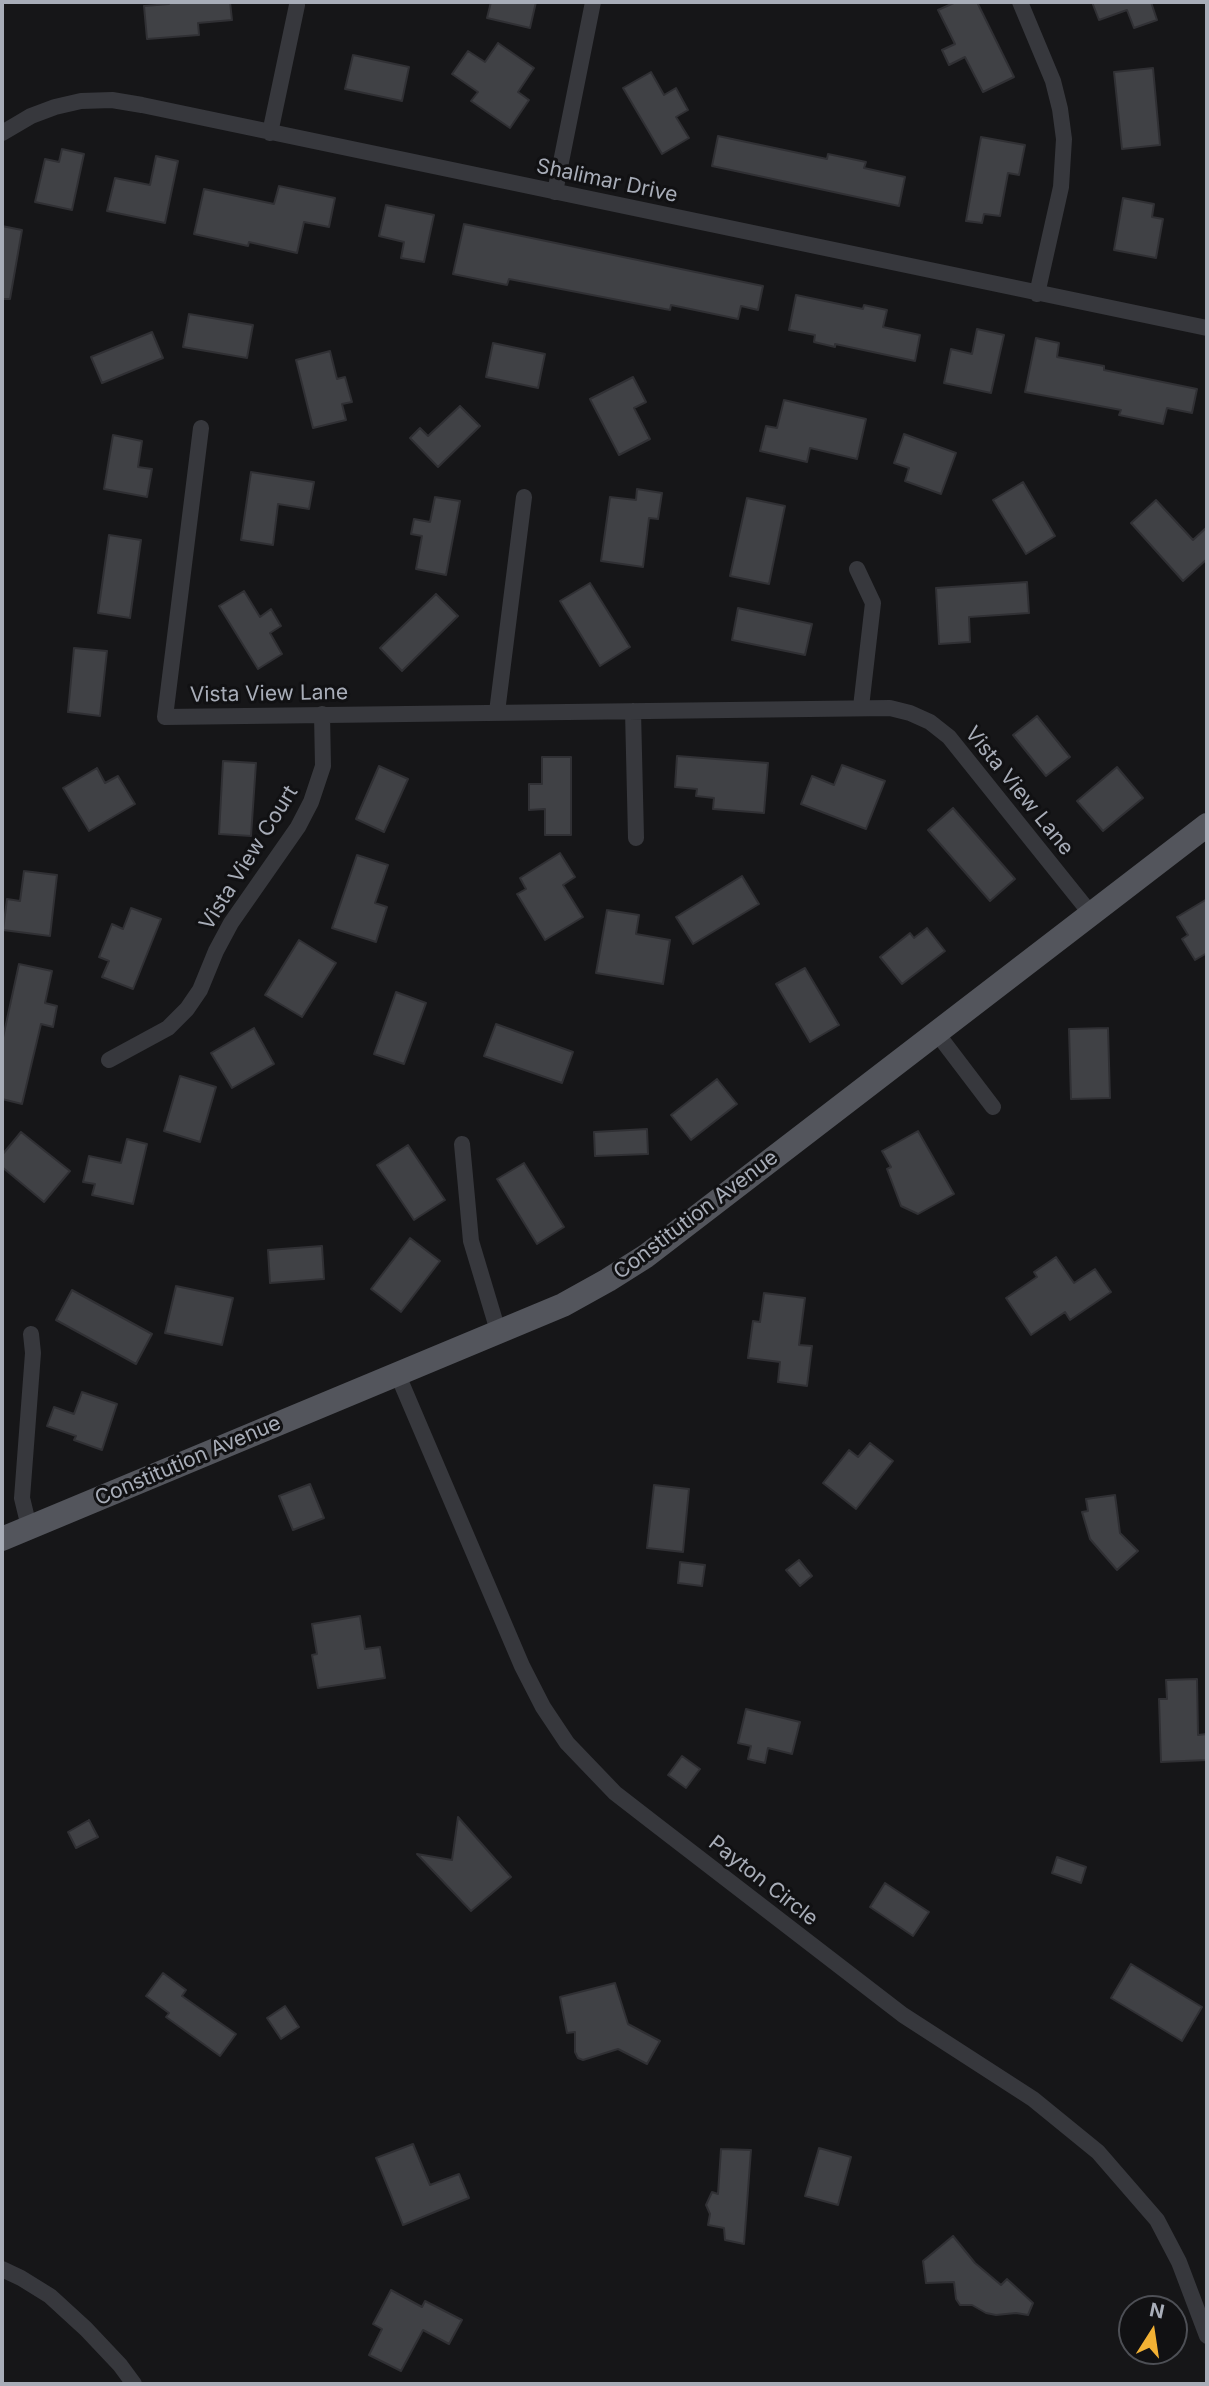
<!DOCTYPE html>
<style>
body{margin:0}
#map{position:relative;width:1209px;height:2386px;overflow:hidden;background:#161618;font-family:Inter,sans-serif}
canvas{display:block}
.frame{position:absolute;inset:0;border:4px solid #a8adb8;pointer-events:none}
.north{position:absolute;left:1118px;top:2295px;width:70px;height:70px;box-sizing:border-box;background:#111113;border:2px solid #4d4f55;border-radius:50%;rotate:12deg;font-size:19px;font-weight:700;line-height:28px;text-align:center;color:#a8adb8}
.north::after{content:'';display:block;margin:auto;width:24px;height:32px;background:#f2b134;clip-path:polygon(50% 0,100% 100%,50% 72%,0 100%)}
</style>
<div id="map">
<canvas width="1209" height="2386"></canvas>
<div class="frame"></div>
<div class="north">N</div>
</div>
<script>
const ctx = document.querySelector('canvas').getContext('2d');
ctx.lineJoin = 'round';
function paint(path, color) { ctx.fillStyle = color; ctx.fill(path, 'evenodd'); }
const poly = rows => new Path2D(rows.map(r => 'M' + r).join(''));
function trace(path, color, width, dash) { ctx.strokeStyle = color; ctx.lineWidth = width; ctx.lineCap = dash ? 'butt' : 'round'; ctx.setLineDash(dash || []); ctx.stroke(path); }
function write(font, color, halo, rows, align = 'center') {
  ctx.font = font + ' Inter,sans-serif'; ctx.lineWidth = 6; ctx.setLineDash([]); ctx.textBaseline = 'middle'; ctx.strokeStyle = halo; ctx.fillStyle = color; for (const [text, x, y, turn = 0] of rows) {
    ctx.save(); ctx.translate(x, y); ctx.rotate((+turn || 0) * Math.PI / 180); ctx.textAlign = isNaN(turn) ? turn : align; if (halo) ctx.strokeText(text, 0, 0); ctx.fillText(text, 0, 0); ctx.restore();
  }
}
const building = poly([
 [169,2,230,2,232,20,198,23,199,35,147,39,144,6,169,4,169,2],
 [491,2,536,2,530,28,487,18,491,2],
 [956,2,977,2,1014,77,983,92,965,57,949,65,942,50,955,44,938,10,956,2],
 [1092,2,1151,2,1157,20,1134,28,1127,10,1099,20,1092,2],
 [498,43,534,68,518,92,529,100,510,128,471,101,478,92,452,74,468,51,485,62,498,43],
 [353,55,409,67,402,101,345,89,353,55],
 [1153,68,1160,145,1122,149,1114,72,1153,68],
 [651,72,664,95,676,88,688,110,676,117,689,138,662,154,623,88,651,72],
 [718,136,827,159,828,154,866,162,864,168,905,177,899,206,712,166,718,136],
 [981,137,1025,145,1019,175,1008,173,1000,216,984,214,982,223,966,221,981,137],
 [62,149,84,154,72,210,35,202,45,159,59,162,62,149],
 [156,156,178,161,165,223,107,211,115,178,150,185,156,156],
 [279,186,335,198,329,227,304,222,297,253,249,242,248,246,194,234,204,189,274,204,279,186],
 [1123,198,1154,204,1152,217,1163,219,1156,258,1114,250,1123,198],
 [386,205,434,215,424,262,401,258,404,242,379,236,386,205],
 [464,224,763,286,758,310,741,306,738,319,671,305,670,310,509,279,507,285,453,274,464,224],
 [2,226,22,230,10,299,2,299,2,226],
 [796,295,863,309,864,305,887,310,883,327,920,335,915,361,835,344,835,347,814,342,815,335,789,330,796,295],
 [189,314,253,325,247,358,183,347,189,314],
 [977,329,1004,335,991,393,944,383,951,349,972,354,977,329],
 [152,332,163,358,102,383,91,357,152,332],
 [1036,338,1059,343,1057,357,1104,366,1104,370,1197,389,1192,413,1167,408,1163,424,1119,415,1121,410,1025,392,1036,338],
 [493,343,545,354,538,388,486,377,493,343],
 [330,351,337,379,345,377,352,402,342,404,346,420,313,428,296,360,330,351],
 [633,377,646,402,634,408,650,439,619,455,590,399,633,377],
 [784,400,866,419,857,459,810,448,807,462,760,451,766,426,777,428,784,400],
 [460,406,480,426,438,467,410,438,420,428,428,436,460,406],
 [904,434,956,453,941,494,905,481,909,468,894,463,904,434],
 [113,435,142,441,138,467,152,469,147,497,104,489,113,435],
 [251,472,314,482,309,509,278,504,273,545,241,540,251,472],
 [1023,482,1055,536,1026,554,993,500,1023,482],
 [637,489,662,493,658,519,649,518,643,567,601,561,610,497,636,500,637,489],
 [435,497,460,501,446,575,416,569,422,536,411,534,414,519,430,522,435,497],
 [747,498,785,506,769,584,730,576,747,498],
 [1156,500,1193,540,1207,527,1207,559,1183,581,1131,523,1156,500],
 [109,535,141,540,130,618,98,613,109,535],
 [1027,582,1029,613,969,617,970,642,939,644,936,588,1027,582],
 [590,583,630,647,600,666,560,601,590,583],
 [244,591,260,617,271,609,281,626,270,633,282,654,258,669,219,606,244,591],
 [436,594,458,616,402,671,380,648,436,594],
 [738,608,812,624,805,655,732,640,738,608],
 [74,648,107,651,100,716,68,712,74,648],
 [1037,716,1070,757,1046,776,1013,735,1037,716],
 [677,756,768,763,764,813,713,809,714,798,696,796,697,789,675,787,677,756],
 [542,757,571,757,571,835,545,835,545,809,529,810,529,784,542,784,542,757],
 [223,761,256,763,251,836,219,834,223,761],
 [842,765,885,781,866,829,801,804,812,776,834,785,842,765],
 [379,766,408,779,384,832,356,819,379,766],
 [1117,767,1143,798,1103,831,1077,801,1117,767],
 [97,768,105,783,118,776,135,804,89,831,63,788,97,768],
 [953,808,1015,879,990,901,928,830,953,808],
 [560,853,575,877,563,885,583,917,545,940,517,894,526,889,520,878,560,853],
 [357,855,388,865,375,903,387,907,376,942,332,928,357,855],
 [24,871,57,875,50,936,3,930,7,899,20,901,24,871],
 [742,876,759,904,693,944,676,917,742,876],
 [1207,899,1207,953,1195,960,1182,939,1188,935,1177,917,1207,899],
 [131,908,161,919,133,989,102,977,109,961,99,957,112,924,123,929,131,908],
 [607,910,639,915,636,934,670,940,663,984,596,973,607,910],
 [927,928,945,951,902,984,880,957,910,933,914,938,927,928],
 [299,940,336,963,302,1017,265,995,299,940],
 [19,964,52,971,45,1003,57,1006,53,1027,41,1024,22,1104,2,1099,2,1042,19,964],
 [805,968,839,1025,810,1042,776,984,805,968],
 [396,992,426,1003,404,1064,374,1054,396,992],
 [496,1024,573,1052,562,1083,484,1056,496,1024],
 [254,1028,274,1064,232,1088,211,1053,254,1028],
 [1108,1028,1110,1098,1071,1099,1069,1029,1108,1028],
 [180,1076,216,1087,200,1142,164,1131,180,1076],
 [717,1079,737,1104,691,1140,671,1115,717,1079],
 [647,1129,648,1154,595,1156,594,1132,647,1129],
 [918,1131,954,1194,918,1214,901,1206,887,1169,891,1167,882,1151,918,1131],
 [21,1132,70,1171,44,1202,2,1167,2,1155,21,1132],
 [127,1139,147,1144,133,1204,92,1195,95,1184,83,1182,89,1156,121,1163,127,1139],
 [408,1145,445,1200,414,1220,377,1165,408,1145],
 [524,1163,564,1227,537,1244,497,1179,524,1163],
 [410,1238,440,1261,401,1312,371,1289,410,1238],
 [322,1246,324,1279,270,1283,268,1250,322,1246],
 [1056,1257,1074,1283,1095,1269,1111,1292,1070,1320,1065,1312,1031,1335,1006,1298,1037,1277,1034,1272,1056,1257],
 [176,1286,233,1298,222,1345,165,1333,176,1286],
 [72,1290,152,1334,136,1364,56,1320,72,1290],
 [764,1293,805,1298,799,1345,812,1346,807,1386,778,1382,780,1362,748,1358,753,1321,760,1322,764,1293],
 [82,1392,117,1404,102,1450,74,1440,76,1436,47,1426,54,1407,74,1414,82,1392],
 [870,1443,893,1461,856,1509,823,1483,849,1450,858,1457,870,1443],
 [310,1484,324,1518,293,1530,279,1496,310,1484],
 [654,1485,689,1489,683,1552,647,1548,654,1485],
 [1115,1495,1120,1533,1138,1551,1117,1570,1090,1539,1082,1512,1088,1511,1086,1499,1115,1495],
 [799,1560,812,1576,800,1586,786,1570,799,1560],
 [680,1562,705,1565,702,1586,678,1583,680,1562],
 [360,1616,365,1649,380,1647,385,1678,318,1688,312,1655,317,1654,312,1624,360,1616],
 [1197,1679,1198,1735,1207,1734,1207,1760,1161,1762,1159,1699,1167,1699,1166,1680,1197,1679],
 [746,1709,800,1722,792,1754,768,1748,765,1763,748,1759,751,1746,738,1743,746,1709],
 [682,1756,700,1769,686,1788,668,1775,682,1756],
 [458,1817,511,1877,471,1911,417,1854,452,1860,458,1817],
 [89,1820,98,1837,76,1848,68,1832,89,1820],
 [1057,1857,1086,1867,1081,1883,1052,1873,1057,1857],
 [885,1883,929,1912,913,1936,870,1907,885,1883],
 [1131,1964,1202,2007,1182,2041,1111,1998,1131,1964],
 [163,1973,186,1990,182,1996,236,2034,220,2056,166,2017,169,2013,146,1996,163,1973],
 [615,1983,628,2024,660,2041,647,2064,618,2049,583,2060,578,2058,575,2052,575,2032,567,2033,560,1997,615,1983],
 [285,2006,299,2027,281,2039,267,2018,285,2006],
 [413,2144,430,2185,459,2174,469,2198,403,2225,376,2158,413,2144],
 [819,2148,851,2157,838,2205,805,2196,819,2148],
 [721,2149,751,2150,744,2244,725,2240,724,2228,708,2225,710,2214,706,2205,712,2192,718,2194,721,2149],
 [953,2236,975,2263,1001,2285,1007,2279,1033,2303,1028,2315,1016,2313,996,2315,986,2313,972,2305,960,2305,956,2299,954,2282,926,2283,923,2261,953,2236],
 [391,2290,422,2307,425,2301,462,2320,449,2344,423,2330,401,2371,369,2355,382,2329,373,2324,391,2290]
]);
paint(building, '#404145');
trace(building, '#303034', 2);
trace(poly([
 [1020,2,1053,81,1060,109,1064,139,1061,187,1037,294],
 [2,133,31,116,55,107,81,101,112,100,142,105,1207,328],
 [270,133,297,5],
 [555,192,593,2],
 [201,428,165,717,890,708,910,713,930,722,949,737,1091,914],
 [857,569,873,603,861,707],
 [633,711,636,838],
 [497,712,524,497],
 [936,1032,993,1107],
 [109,1060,168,1028,187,1009,200,990,216,951,231,923,298,827,311,802,323,766,322,714],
 [462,1144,471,1241,498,1331],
 [397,1373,522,1666,543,1707,567,1743,615,1793,655,1824,903,2015,1033,2099,1098,2152,1157,2220,1179,2262,1207,2336],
 [29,1527,22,1498,33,1353,31,1334],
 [2,2269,21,2278,50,2296,86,2329,120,2365,134,2384]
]), '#37383d', 16);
trace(poly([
 [2,1539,563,1305,608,1280,646,1256,1207,825]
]), '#53555c', 24);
write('21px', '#a8adb8', '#111113', [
 ["Shalimar Drive",607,181,12],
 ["Vista View Lane",269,694,-1],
 ["Vista View Lane",1019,791,51],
 ["Vista View Court",249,858,-58],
 ["Constitution Avenue",696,1215,-37],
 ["Constitution Avenue",188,1461,-23],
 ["Payton Circle",763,1881,38]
]);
</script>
